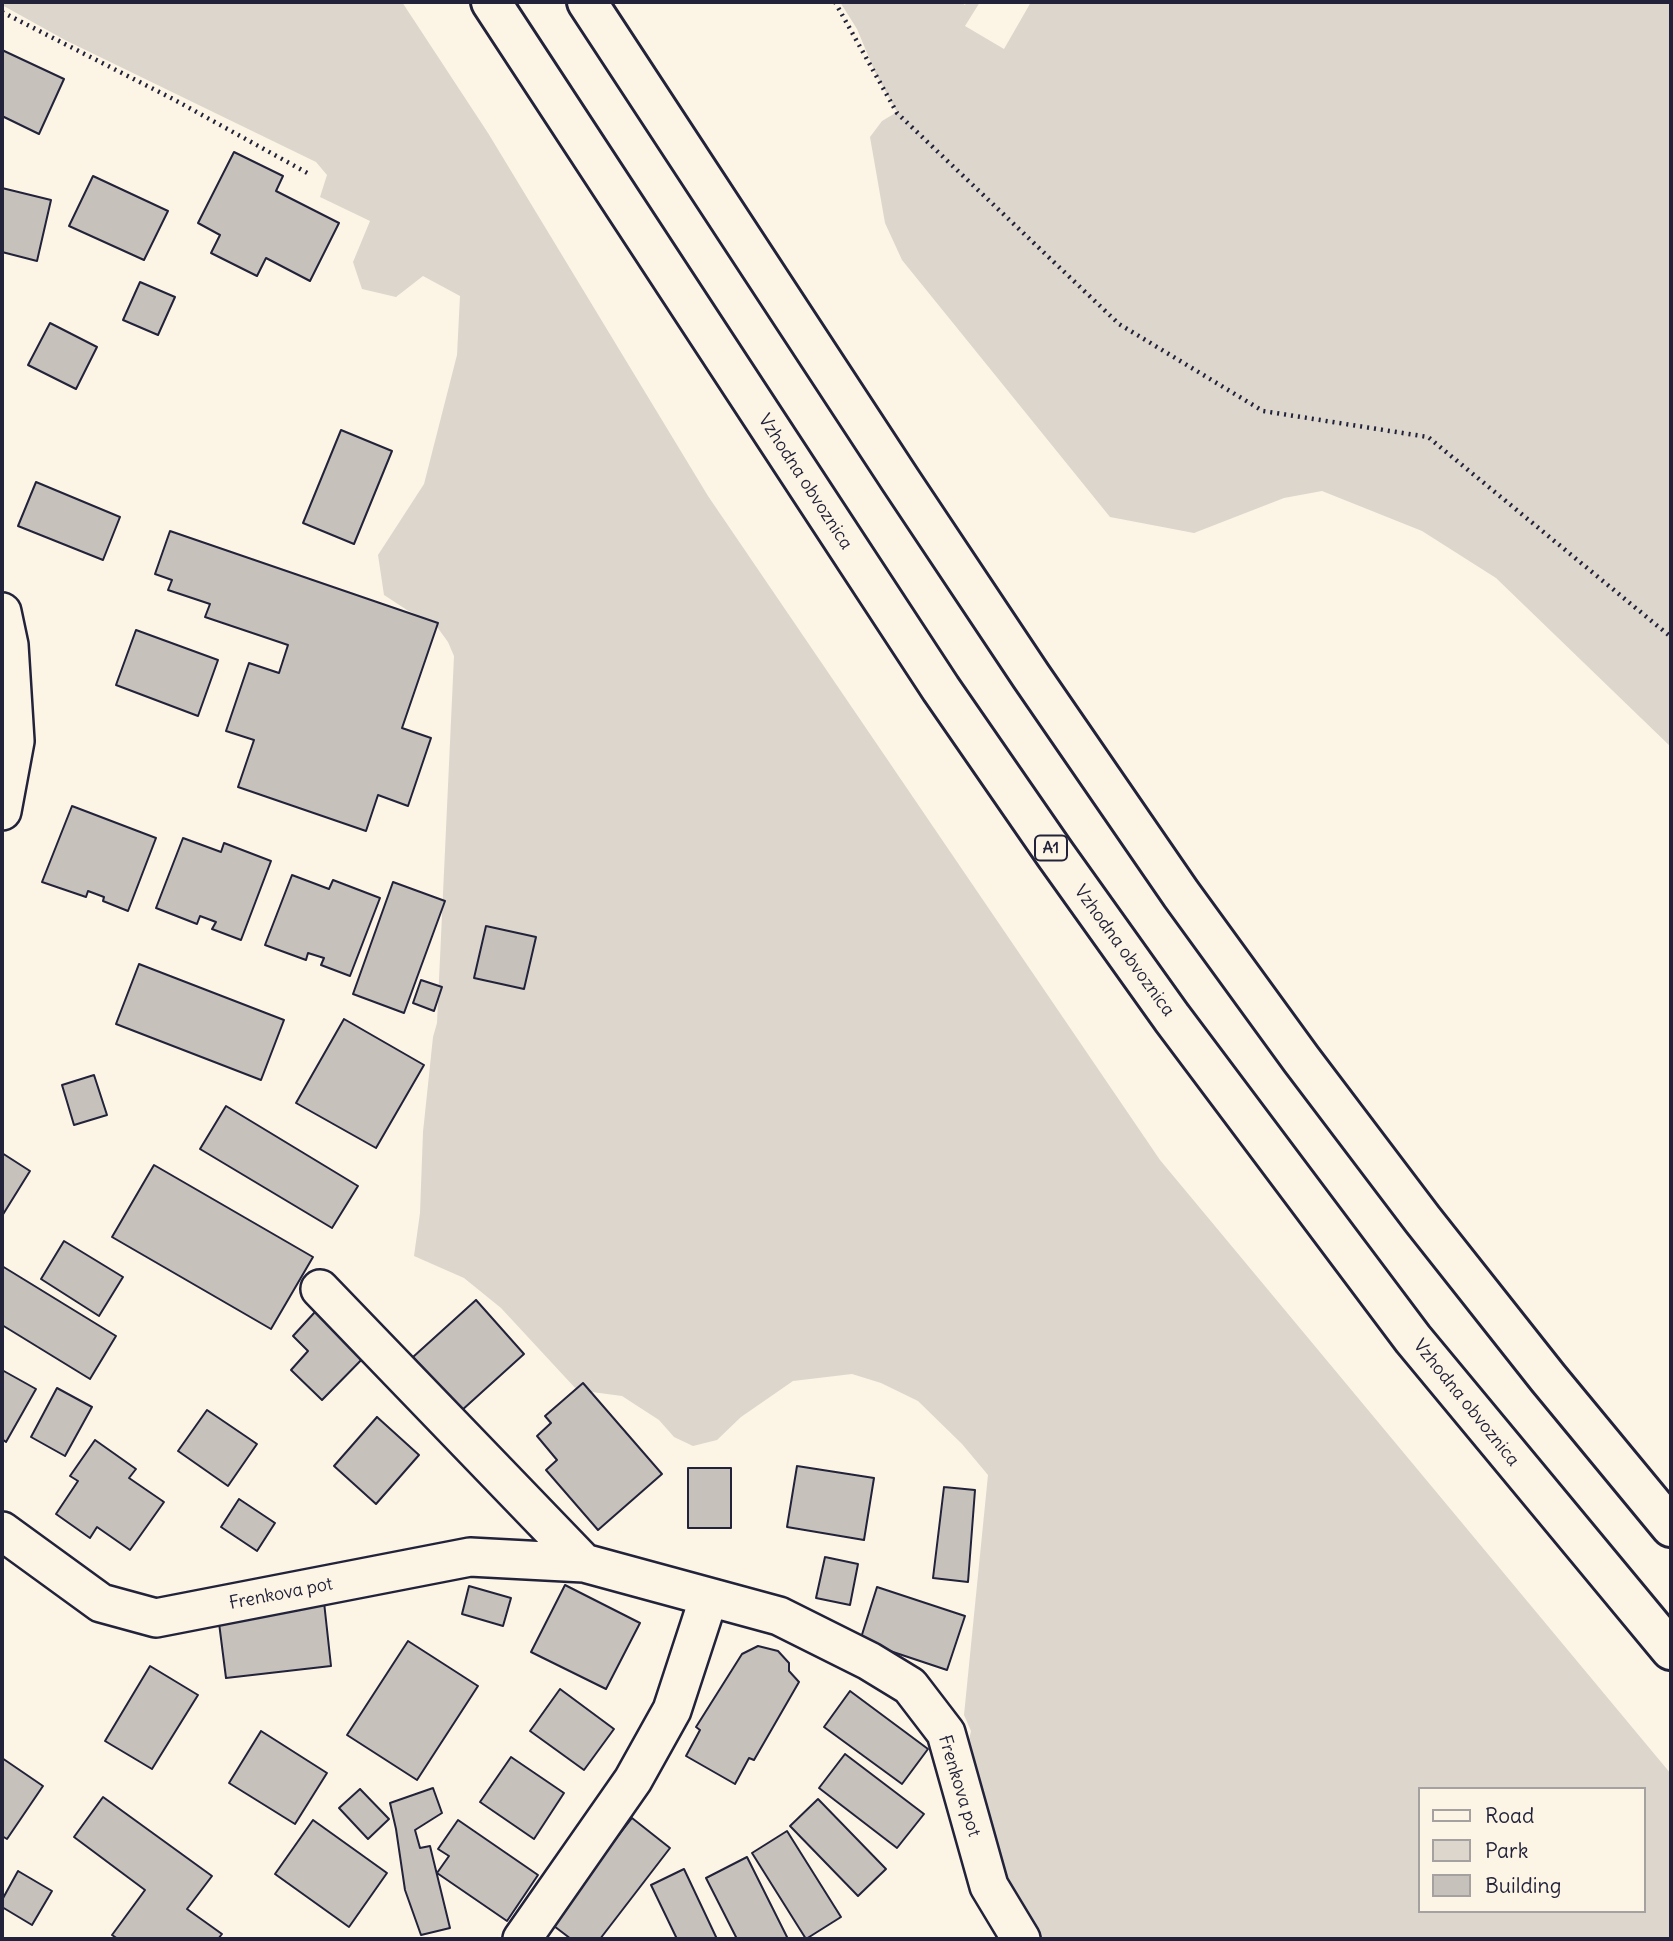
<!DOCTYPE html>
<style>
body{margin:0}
#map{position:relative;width:1673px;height:1941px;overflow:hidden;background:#fcf5e5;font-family:Delius,sans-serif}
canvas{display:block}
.frame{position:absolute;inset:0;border:4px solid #22223b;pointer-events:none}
.legend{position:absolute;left:1418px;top:1787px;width:228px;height:126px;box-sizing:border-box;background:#fcf5e5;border:2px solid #a5a1a1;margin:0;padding:9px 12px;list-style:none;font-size:21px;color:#22223b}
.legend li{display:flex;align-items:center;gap:14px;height:35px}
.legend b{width:35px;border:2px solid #a5a1a1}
</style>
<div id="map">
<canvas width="1673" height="1941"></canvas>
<div class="frame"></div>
<ul class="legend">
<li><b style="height:9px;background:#fcf5e5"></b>Road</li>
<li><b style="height:19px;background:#dcd6cc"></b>Park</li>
<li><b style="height:19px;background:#c6c1bb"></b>Building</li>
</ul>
</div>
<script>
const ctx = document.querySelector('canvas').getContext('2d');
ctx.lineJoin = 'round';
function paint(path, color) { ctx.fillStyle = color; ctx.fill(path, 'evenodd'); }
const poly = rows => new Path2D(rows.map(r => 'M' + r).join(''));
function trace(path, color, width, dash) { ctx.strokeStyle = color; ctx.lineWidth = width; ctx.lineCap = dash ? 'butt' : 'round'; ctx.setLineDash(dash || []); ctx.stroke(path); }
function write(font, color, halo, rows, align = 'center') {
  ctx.font = font + ' Delius,sans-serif'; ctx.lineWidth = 7; ctx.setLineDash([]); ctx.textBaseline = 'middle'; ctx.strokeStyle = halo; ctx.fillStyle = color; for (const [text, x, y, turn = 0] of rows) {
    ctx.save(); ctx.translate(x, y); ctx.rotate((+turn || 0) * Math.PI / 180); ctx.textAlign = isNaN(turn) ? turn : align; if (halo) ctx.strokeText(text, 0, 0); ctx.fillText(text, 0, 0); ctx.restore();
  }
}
paint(poly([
 [2,2,402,2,488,133,708,496,1160,1160,1671,1774,1671,1939,1036,1939,1005,1897,964,1763,971,1731,964,1715,988,1475,962,1444,918,1401,881,1383,852,1374,793,1381,741,1417,717,1440,693,1446,674,1437,659,1420,622,1396,577,1390,501,1308,464,1278,414,1256,420,1213,423,1132,433,1037,437,1023,454,656,448,642,435,624,407,610,384,595,378,555,424,484,457,355,460,296,423,276,396,297,362,289,353,262,370,221,320,197,327,175,316,162,65,40,2,5],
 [1419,1789,1643,1789,1643,1911,1419,1911],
 [840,2,960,2,965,5,967,2,980,2,965,26,1004,49,1031,2,1671,2,1671,747,1496,578,1422,531,1322,491,1284,498,1194,533,1110,517,902,260,885,223,870,137,882,121,897,112,875,72,857,29]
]), '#dcd6cc');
const building = poly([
 [2,50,64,79,39,134,2,116,2,50],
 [234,152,283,176,276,191,339,223,310,281,266,258,257,276,211,253,220,235,198,223,234,152],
 [93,176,168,211,144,260,69,226,93,176],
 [2,188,51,200,37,261,2,252,2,188],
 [140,282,175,297,158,335,123,320,140,282],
 [50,323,97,347,76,389,28,365,50,323],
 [341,430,392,451,354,544,303,523,341,430],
 [36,482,120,517,103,560,18,526,36,482],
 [170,531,438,623,402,728,431,738,408,806,378,795,366,831,238,787,254,740,226,731,249,663,279,673,288,645,205,617,210,604,168,590,172,580,155,574,170,531],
 [136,630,218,660,198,716,116,685,136,630],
 [72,806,156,838,128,911,103,901,104,897,88,891,86,897,42,882,72,806],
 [183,838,221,852,224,843,271,861,241,940,212,929,216,922,200,916,197,924,156,908,183,838],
 [292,875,329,889,333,880,380,898,350,976,321,965,324,958,308,953,306,960,265,945,292,875],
 [393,882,445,901,404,1013,353,994,393,882],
 [486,926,536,937,524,989,474,978,486,926],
 [139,964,284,1020,261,1080,116,1024,139,964],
 [421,980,442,987,434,1011,413,1003,421,980],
 [344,1019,424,1065,376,1148,296,1103,344,1019],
 [94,1075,107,1115,74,1125,62,1085,94,1075],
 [226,1106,358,1186,332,1228,200,1149,226,1106],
 [2,1153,30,1171,2,1216,2,1153],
 [154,1165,313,1257,271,1329,112,1237,154,1165],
 [64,1241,123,1277,99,1316,41,1279,64,1241],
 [2,1266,116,1336,90,1379,2,1325,2,1266],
 [476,1300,524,1354,461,1411,413,1357,476,1300],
 [325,1301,373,1348,322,1400,291,1370,308,1351,293,1336,325,1301],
 [2,1370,36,1389,6,1442,2,1439,2,1370],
 [583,1383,662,1474,598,1530,546,1470,557,1460,537,1436,551,1423,545,1416,583,1383],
 [57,1388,92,1407,65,1456,31,1437,57,1388],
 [207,1410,257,1444,228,1486,178,1451,207,1410],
 [377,1417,419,1455,376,1504,334,1466,377,1417],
 [95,1440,136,1469,129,1478,164,1502,130,1550,97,1527,90,1538,56,1514,78,1481,70,1476,95,1440],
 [797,1466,874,1478,864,1540,787,1527,797,1466],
 [688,1468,731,1468,731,1528,688,1528,688,1468],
 [944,1487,975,1490,968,1582,933,1578,944,1487],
 [239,1499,275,1523,257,1551,221,1527,239,1499],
 [825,1557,858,1564,850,1605,816,1598,825,1557],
 [565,1585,640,1623,606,1689,531,1652,565,1585],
 [469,1586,511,1598,503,1626,462,1614,469,1586],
 [877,1587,965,1616,947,1670,860,1641,877,1587],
 [324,1602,331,1666,226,1678,218,1615,324,1602],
 [408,1641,478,1686,417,1780,347,1735,408,1641],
 [758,1646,778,1651,789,1663,789,1671,799,1682,754,1760,749,1758,735,1784,686,1756,700,1730,696,1727,742,1654,758,1646],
 [150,1666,198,1695,152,1769,105,1741,150,1666],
 [560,1689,614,1729,584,1770,530,1731,560,1689],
 [850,1691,928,1749,902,1784,824,1727,850,1691],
 [261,1731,327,1773,295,1824,229,1783,261,1731],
 [845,1754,924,1814,897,1848,819,1788,845,1754],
 [511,1757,564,1793,534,1839,480,1802,511,1757],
 [2,1758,43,1786,7,1839,2,1836,2,1758],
 [433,1788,442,1813,415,1830,420,1848,430,1846,450,1928,421,1935,405,1890,396,1829,390,1803,433,1788],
 [360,1789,389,1819,368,1839,339,1808,360,1789],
 [103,1797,212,1876,187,1909,222,1934,218,1939,118,1939,112,1935,145,1890,74,1837,103,1797],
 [818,1799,886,1869,858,1896,790,1826,818,1799],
 [632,1818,670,1848,600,1939,571,1939,550,1923,632,1818],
 [313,1820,387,1873,349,1927,275,1874,313,1820],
 [458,1820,538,1875,507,1921,437,1873,449,1856,438,1849,458,1820],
 [787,1831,841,1917,806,1939,752,1853,787,1831],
 [747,1857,788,1939,737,1939,706,1878,747,1857],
 [684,1869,717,1939,677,1939,651,1885,684,1869],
 [18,1871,52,1891,32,1925,2,1907,2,1900,18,1871]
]);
paint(building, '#c6c1bb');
trace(building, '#22223b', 2);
const minor = poly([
 [2,612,9,645,15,741,2,811],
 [320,1289,584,1563],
 [2,1531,101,1603,156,1618,470,1557,584,1563,779,1616,869,1661,910,1686,946,1733,989,1886,1021,1939],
 [522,1939,633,1780,672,1710,709,1597]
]);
const highway = poly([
 [491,2,941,689,1055,854,1172,1018,1413,1339,1671,1650],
 [587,2,901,481,1031,676,1181,894,1301,1059,1423,1220,1548,1378,1671,1527]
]);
trace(minor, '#22223b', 42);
trace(highway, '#22223b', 44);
trace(poly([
 [835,2,897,113,1119,324,1263,411,1428,437,1671,637],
 [2,12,173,99,311,175]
]), '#22223b', 4.5, [2, 5]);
trace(minor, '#fcf5e5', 37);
trace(highway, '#fcf5e5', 38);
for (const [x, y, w] of [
 [1051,848,32]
]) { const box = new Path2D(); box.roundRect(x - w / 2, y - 12.5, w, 25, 5); ctx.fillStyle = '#fcf5e5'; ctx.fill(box); trace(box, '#22223b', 2); }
write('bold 16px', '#22223b', null, [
 ["A1",1051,848]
]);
write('18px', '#22223b', '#fcf5e5', [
 ["Vzhodna obvoznica",805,482,57],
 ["Vzhodna obvoznica",1124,951,54],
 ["Vzhodna obvoznica",1466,1403,51],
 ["Frenkova pot",281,1594,-11],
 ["Frenkova pot",959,1786,73]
]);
</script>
